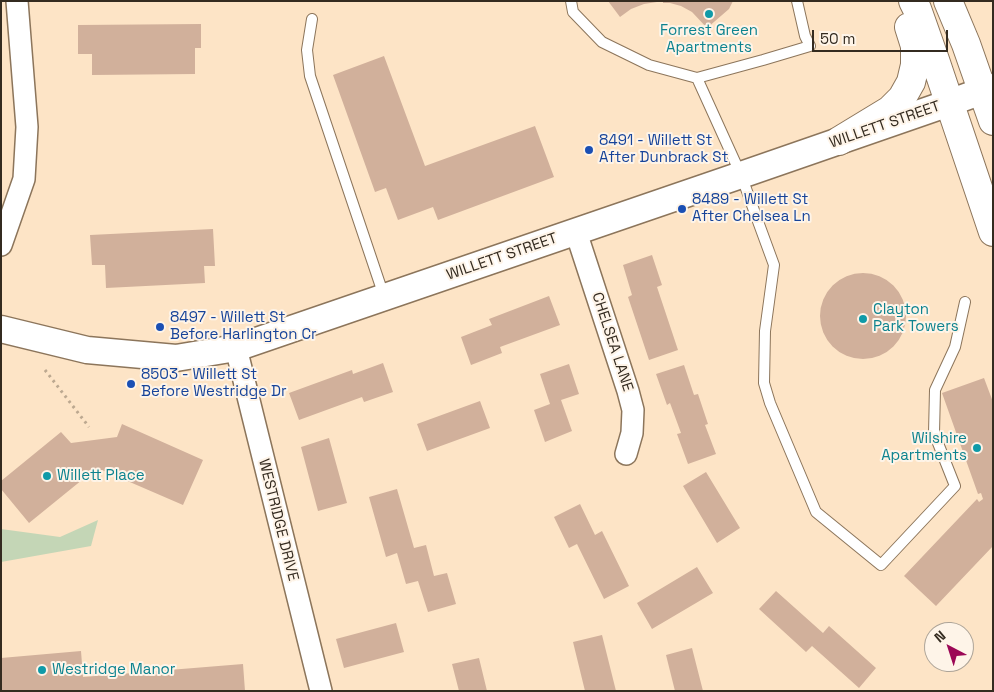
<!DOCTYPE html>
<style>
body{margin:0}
#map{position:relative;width:994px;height:692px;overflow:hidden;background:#fde4c6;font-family:"Space Grotesk",sans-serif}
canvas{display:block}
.frame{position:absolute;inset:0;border:2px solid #342b20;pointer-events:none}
.north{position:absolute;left:924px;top:622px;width:50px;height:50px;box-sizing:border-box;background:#fef4e8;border:1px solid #ada498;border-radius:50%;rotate:320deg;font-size:14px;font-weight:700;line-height:20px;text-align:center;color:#342b20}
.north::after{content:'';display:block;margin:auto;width:18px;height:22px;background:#9c0856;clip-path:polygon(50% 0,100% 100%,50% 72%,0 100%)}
.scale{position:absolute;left:812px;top:30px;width:136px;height:22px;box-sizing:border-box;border:2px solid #342b20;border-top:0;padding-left:6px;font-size:15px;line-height:18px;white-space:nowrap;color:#342b20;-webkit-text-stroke:4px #fef4e8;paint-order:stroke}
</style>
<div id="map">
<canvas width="994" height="692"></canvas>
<div class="frame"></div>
<div class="north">N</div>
<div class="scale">50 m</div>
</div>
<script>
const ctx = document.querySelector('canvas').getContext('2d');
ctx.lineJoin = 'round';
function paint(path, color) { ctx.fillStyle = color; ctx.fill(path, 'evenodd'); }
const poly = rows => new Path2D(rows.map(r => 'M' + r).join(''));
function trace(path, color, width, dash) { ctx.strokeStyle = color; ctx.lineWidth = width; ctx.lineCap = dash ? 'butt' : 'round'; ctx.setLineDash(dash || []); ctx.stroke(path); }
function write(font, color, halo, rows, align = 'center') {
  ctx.font = font + ' "Space Grotesk",sans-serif'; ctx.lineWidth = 4; ctx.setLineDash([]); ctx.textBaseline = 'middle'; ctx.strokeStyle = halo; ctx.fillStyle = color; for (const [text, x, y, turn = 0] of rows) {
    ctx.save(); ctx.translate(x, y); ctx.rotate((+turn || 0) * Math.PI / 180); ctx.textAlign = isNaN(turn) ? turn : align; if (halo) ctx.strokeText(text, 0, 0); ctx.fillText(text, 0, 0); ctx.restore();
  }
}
paint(poly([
 [98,520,91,546,1,562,1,529,60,537]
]), '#c4d6b6');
paint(poly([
 [608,1,657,1,657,2,644,4,631,9,620,17],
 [663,1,733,1,729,9,707,28,692,12,681,6,670,3,663,3],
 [201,24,201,48,195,48,195,74,92,75,92,54,78,54,78,25],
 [384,56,425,166,535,126,554,177,438,220,433,207,398,220,386,188,375,192,333,75],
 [213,229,215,266,204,266,205,283,106,288,105,265,92,265,90,235],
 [652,255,662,285,657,287,678,350,649,360,628,297,632,295,623,265],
 '820 316a43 43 0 1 1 86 0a43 43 0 1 1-86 0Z',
 [549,296,560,325,500,347,502,353,471,365,461,337,492,325,489,319],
 [383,363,393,392,364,402,362,397,299,420,289,393,352,370,353,374],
 [569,364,579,394,561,400,572,431,545,442,534,410,550,404,540,374],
 [684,365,694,395,698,394,708,424,705,425,716,454,688,464,677,434,681,433,670,403,667,405,656,374],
 [984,378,993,402,993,546,936,606,904,576,977,499,979,502,983,499,981,493,978,494,942,393],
 [480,401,490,428,427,451,417,424],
 [122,424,203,460,183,505,102,470,93,471,29,523,1,489,1,481,61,432,71,443,117,437],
 [329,438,347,503,318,511,301,447],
 [706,472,740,528,717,543,683,486],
 [397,489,414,548,426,545,434,576,447,573,456,604,428,612,418,581,406,584,397,553,386,557,369,497],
 [580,504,595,535,602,531,629,586,604,599,577,544,569,548,554,517],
 [697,567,713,593,652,629,637,603],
 [776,591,823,633,829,626,876,668,859,688,812,646,806,652,759,609],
 [396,623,404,652,344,668,336,639],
 [602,635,616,691,585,691,573,642],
 [692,648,703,691,675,691,666,655],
 [81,651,83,677,243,664,245,691,1,691,1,658],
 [479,658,487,691,459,691,452,664]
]), '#d1b09b');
const service = poly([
 [571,1,573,12,602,42,649,65,697,78,763,60,810,46,805,36,797,1],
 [312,19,307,50,310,76,384,296],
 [697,78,741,175,774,265,765,331,764,383,770,403,816,512,881,565,955,486,934,433,935,390,955,347,965,302]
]);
const minor = poly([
 [576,232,628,391,633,410,632,433,626,454],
 [1,245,24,179,27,127,17,1],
 [236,348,321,691]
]);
const tertiary = poly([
 [1,329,87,350,176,358,236,348,741,175,949,103,993,87]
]);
const secondary = poly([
 [913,1,917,9,935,60,993,232],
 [948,1,966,44,993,121],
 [839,141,890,110,902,98,911,82,915,65,915,46,909,27]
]);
trace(service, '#8c755b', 12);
trace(minor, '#8c755b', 24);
trace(tertiary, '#8c755b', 29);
trace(secondary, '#8c755b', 30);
trace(poly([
 [45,370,89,427]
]), '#bca890', 3, [2.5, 4]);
trace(service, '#fff', 10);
trace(minor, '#fff', 21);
trace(tertiary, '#fff', 26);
trace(secondary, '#fff', 28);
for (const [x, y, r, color] of [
 [709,14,5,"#0f9aa8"],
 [589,150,5,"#1a4fb4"],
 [682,209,5,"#1a4fb4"],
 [863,319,5,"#0f9aa8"],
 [160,327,5,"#1a4fb4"],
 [131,384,5,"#1a4fb4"],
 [977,448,5,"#0f9aa8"],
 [47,476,5,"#0f9aa8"],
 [42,670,5,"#0f9aa8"]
]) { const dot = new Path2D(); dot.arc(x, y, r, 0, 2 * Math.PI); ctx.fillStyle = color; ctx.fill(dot); trace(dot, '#fef4e8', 2); }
write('15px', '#0d838f', '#fef4e8', [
 ["Forrest Green",709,31,"center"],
 ["Apartments",709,48,"center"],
 ["Clayton",873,310],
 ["Park Towers",873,327],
 ["Wilshire",967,439,"right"],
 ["Apartments",967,456,"right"],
 ["Willett Place",57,476],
 ["Westridge Manor",52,670]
], 'left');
write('15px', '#342b20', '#fef4e8', [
 ["WILLETT STREET",885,125,-19],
 ["WILLETT STREET",502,257,-19],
 ["CHELSEA LANE",612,342,72],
 ["WESTRIDGE DRIVE",278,520,76]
]);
write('15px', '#164399', '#fef4e8', [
 ["8491 - Willett St",599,141],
 ["After Dunbrack St",599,158],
 ["8489 - Willett St",692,200],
 ["After Chelsea Ln",692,217],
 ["8497 - Willett St",170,318],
 ["Before Harlington Cr",170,335],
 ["8503 - Willett St",141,375],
 ["Before Westridge Dr",141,392]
], 'left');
</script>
